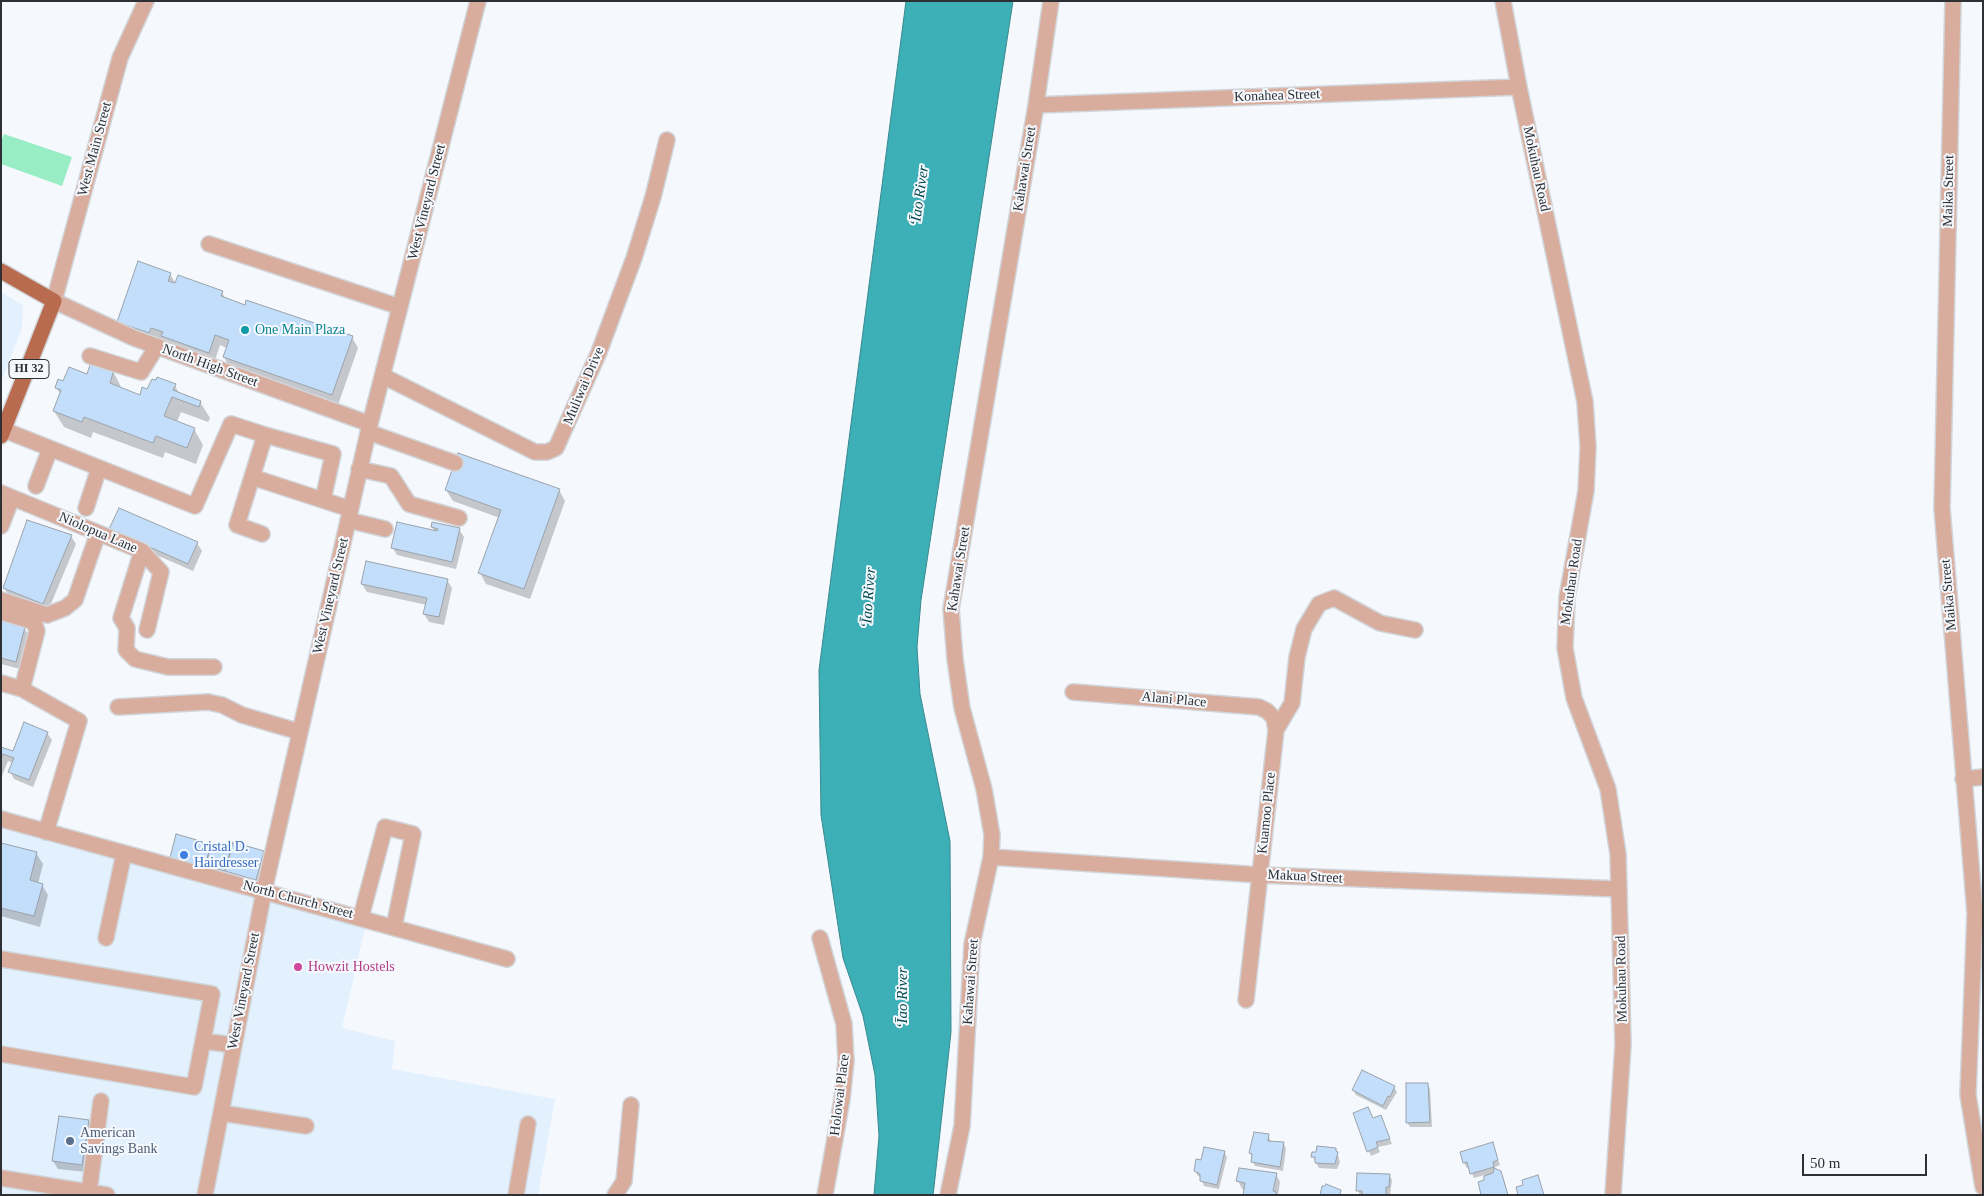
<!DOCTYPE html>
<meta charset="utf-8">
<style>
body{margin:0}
#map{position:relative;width:1984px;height:1196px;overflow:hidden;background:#f5f9fe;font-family:"Times New Roman",serif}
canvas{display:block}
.frame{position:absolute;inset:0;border:2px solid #2e3033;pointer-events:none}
.scale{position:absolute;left:1802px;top:1154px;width:125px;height:22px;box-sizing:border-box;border:2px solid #2e3033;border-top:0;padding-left:6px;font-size:15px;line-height:18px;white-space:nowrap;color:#2e3033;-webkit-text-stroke:4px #f5f9fe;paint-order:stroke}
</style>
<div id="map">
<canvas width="1984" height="1196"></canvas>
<div class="frame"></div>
<div class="scale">50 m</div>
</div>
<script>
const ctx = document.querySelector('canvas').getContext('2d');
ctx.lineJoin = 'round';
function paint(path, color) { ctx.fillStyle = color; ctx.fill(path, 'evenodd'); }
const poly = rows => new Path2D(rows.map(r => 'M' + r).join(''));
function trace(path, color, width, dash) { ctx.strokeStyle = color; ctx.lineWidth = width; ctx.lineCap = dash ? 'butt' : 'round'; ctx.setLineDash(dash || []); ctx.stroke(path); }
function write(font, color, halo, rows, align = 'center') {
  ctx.font = font + ' "Times New Roman",serif'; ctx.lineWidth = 4; ctx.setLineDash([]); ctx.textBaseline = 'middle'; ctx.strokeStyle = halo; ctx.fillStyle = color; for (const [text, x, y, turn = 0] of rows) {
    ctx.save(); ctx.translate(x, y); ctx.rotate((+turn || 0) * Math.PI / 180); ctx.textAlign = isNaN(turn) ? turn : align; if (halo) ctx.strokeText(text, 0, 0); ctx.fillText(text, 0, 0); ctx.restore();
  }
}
paint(poly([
 [1,292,23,305,22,328,1,383],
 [1,826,366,924,342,1028,395,1041,392,1069,555,1099,538,1195,1,1195]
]), '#e3f0fe');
paint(poly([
 [4,134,72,157,62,186,1,164,1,141]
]), '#98edc5');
const water = poly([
 [906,1,1013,1,921,600,917,647,920,694,950,841,951,1032,934,1187,933,1195,874,1195,879,1136,875,1075,863,1016,843,958,821,815,819,670,906,1]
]);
paint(water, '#3cafb7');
trace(water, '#38898f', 1);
paint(poly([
 [170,274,176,284,222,292,226,300,352,337,358,348,338,405,230,368,224,357,227,348,220,345,214,363,169,347,165,340,157,338,155,343,124,333,118,322],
 [113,371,122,389,140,396,148,391,175,385,179,394,200,402,210,418,208,422,181,412,177,422,194,429,203,445,196,464,165,452,163,458,93,432,91,438,64,427,54,411,61,395,56,388,64,383,87,376],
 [446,490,559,490,565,501,530,599,486,584,480,573,500,518,453,501],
 [432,527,459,529,464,537,456,569,397,555,392,547,435,532],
 [110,529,197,543,202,551,193,571,115,537],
 [71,536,76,544,48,611,9,596,4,588],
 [447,580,452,588,444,625,429,622,424,614,427,605,367,592,362,584],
 [1,618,24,628,29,636,20,669,1,664],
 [47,733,52,740,33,787,14,779,10,771,13,763,8,761,1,778,1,747,14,753],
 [203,843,206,848,211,849,264,852,266,857,259,884,174,863],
 [1,844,36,853,43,864,38,884,42,885,48,895,40,927,1,916],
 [1427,1084,1430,1089,1432,1127,1410,1127,1407,1122],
 [1394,1087,1397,1092,1386,1110,1356,1095,1353,1090],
 [88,1121,92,1129,86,1172,58,1169,53,1161],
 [1358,1121,1383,1122,1392,1144,1378,1147,1380,1152,1371,1156,1356,1122],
 [1268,1135,1271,1142,1284,1144,1286,1149,1283,1171,1255,1166,1252,1161,1251,1153],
 [1492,1144,1500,1165,1495,1167,1495,1169,1503,1177,1508,1195,1483,1195,1486,1181,1485,1175,1474,1178,1469,1167,1467,1168,1464,1163],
 [1336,1149,1340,1162,1337,1169,1319,1168,1313,1157],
 [1224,1152,1227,1157,1219,1189,1204,1186,1202,1181,1202,1177,1198,1176,1195,1171,1202,1162],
 [1276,1174,1280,1182,1278,1195,1244,1195,1245,1190,1242,1189,1238,1181],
 [1389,1175,1392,1180,1390,1195,1360,1195,1358,1190]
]), '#0003');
const building = poly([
 [138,261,171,273,168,281,175,283,178,275,223,291,221,296,245,305,246,300,353,336,332,395,223,357,229,340,215,335,209,353,161,336,163,332,151,328,149,333,117,322,138,261],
 [91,362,114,370,110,383,140,395,142,387,147,389,152,379,156,380,157,377,176,384,173,390,201,401,199,407,172,397,164,416,195,428,187,448,156,436,153,443,84,417,82,422,53,411,61,390,55,388,58,379,63,381,69,367,87,374,91,362],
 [458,453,560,489,524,589,478,573,501,510,445,490,458,453],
 [119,508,198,542,188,564,109,529,119,508],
 [27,520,72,535,43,604,3,588,27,520],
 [397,522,437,531,438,529,431,527,432,522,460,528,452,562,391,548,397,522],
 [366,561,448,579,439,617,423,614,427,598,361,584,366,561],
 [1,617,25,627,16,662,1,658,1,617],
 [24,722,48,732,29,780,8,772,14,758,3,754,1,759,1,747,13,751,24,722],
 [176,834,204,842,203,846,210,848,205,868,170,858,176,834],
 [233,842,264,851,256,880,225,871,233,842],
 [1,843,37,852,30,880,43,884,34,916,1,908,1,843],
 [211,845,231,850,225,871,205,866,211,845],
 [1362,1070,1395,1086,1390,1097,1388,1096,1383,1106,1352,1090,1362,1070],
 [1406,1083,1428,1083,1430,1122,1406,1123,1406,1083],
 [1368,1107,1373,1118,1381,1115,1390,1139,1376,1142,1378,1147,1367,1152,1353,1113,1368,1107],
 [59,1116,89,1120,82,1165,52,1161,59,1116],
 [1254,1132,1269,1134,1268,1141,1284,1142,1280,1167,1251,1162,1252,1154,1249,1153,1254,1132],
 [1493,1142,1498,1160,1493,1162,1494,1167,1470,1174,1467,1162,1463,1163,1460,1152,1493,1142],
 [1317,1146,1336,1148,1336,1151,1338,1152,1335,1164,1315,1163,1315,1157,1311,1157,1312,1152,1316,1152,1317,1146],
 [1204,1147,1225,1151,1217,1185,1200,1181,1200,1174,1194,1171,1196,1159,1201,1160,1204,1147],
 [1239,1168,1277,1173,1273,1191,1276,1192,1276,1195,1243,1195,1245,1183,1236,1181,1239,1168],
 [1494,1168,1501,1171,1508,1195,1481,1195,1478,1182,1484,1180,1484,1176,1493,1173,1494,1168],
 [1357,1173,1390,1174,1389,1187,1386,1187,1386,1195,1362,1195,1362,1191,1356,1191,1357,1173],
 [1538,1175,1544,1195,1518,1195,1516,1187,1523,1185,1522,1180,1538,1175],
 [1326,1184,1341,1190,1340,1195,1317,1195,1320,1195,1322,1186,1325,1186,1326,1184]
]);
paint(building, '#c2defb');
trace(building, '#9ba2a9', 1);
const minor = poly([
 [146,1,120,58,54,301,134,338,370,424],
 [1503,1,1519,87,1585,402,1588,447,1586,491,1567,597,1565,648,1574,698,1608,789,1618,854,1623,1045,1613,1195],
 [1953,1,1942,508,1975,913,1968,1095,1983,1187],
 [1036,105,1519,87],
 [209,244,400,307],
 [90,356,141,372,157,346],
 [383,376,535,452,547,452,556,448,599,352,634,258,653,197,667,140],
 [4,430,195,506,231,424,265,435],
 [368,432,455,463],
 [359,469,391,476,409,504,459,518],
 [252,477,237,525,262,534],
 [36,486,50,449],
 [1,493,142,551,161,572,147,630],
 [323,500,333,454,265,435,252,477,350,509],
 [86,508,99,468],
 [348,520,385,529],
 [1,526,12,498],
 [142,551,121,618,127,628,126,650,135,659,168,667,214,667],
 [1,600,47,615,65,608,75,600,98,533],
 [1,612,31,621,35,625,37,631,22,689],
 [1,683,22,689,79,721,46,832],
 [1073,692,1259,707,1267,711,1274,718,1276,730,1246,1000],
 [118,707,208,702,222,705,242,715,300,732],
 [1276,730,1292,703,1297,657,1304,629,1319,604,1334,598,1380,623,1415,630],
 [1963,779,1983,777],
 [1,819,507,959],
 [991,857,1261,875,1619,889],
 [361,917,385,827,413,834,394,927],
 [106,938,124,853],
 [820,938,844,1024,846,1061,842,1099,825,1195],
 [1,959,212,994,194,1087,1,1054],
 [203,1041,233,1045],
 [221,1113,306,1126],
 [1,1178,107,1195],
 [89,1192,101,1101],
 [205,1195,264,891,370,424,478,1],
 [516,1195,528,1124],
 [615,1195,624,1181,631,1105],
 [948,1195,962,1126,972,944,991,857,992,835,984,789,962,708,955,659,951,609,1036,105,1051,1]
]);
const major = poly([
 [1,271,54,301,1,436]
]);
trace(minor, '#d1d5d9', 18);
trace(major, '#d1d5d9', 18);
trace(minor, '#d9ad9d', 15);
trace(major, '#b86b4e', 15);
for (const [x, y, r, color] of [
 [245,330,5,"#0f9aa8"],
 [184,855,5,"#3f7fe0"],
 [298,967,5,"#d1479c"],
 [70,1141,5,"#5c6f8a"]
]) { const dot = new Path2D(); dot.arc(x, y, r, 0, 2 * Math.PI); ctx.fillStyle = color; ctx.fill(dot); trace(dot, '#f5f9fe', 2); }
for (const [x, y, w] of [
 [29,369,40]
]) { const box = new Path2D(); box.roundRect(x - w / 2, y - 9.5, w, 19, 4); ctx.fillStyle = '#f5f9fe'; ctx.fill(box); trace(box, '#2e3033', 1); }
write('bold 12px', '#2e3033', null, [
 ["HI 32",29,369]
]);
write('14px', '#2e3033', '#f5f9fe', [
 ["Konahea Street",1277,96,-2],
 ["West Main Street",95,149,-75],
 ["Kahawai Street",1025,169,-81],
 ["Mokuhau Road",1536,169,78],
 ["Maika Street",1949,191,-89],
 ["West Vineyard Street",427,202,-76],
 ["North High Street",210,366,20],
 ["Muliwai Drive",584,386,-67],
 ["Niolopua Lane",98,533,23],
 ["Kahawai Street",959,569,-81],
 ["Mokuhau Road",1572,582,-82],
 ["Maika Street",1949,595,-95],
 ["West Vineyard Street",331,596,-77],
 ["Alani Place",1174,700,5],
 ["Kuamoo Place",1267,813,-84],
 ["Makua Street",1305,877,3],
 ["North Church Street",298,900,15],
 ["Mokuhau Road",1622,979,-91],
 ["Kahawai Street",971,982,-86],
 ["West Vineyard Street",244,991,-79],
 ["Holowai Place",840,1095,-83]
]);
write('14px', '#0d838f', '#f5f9fe', [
 ["One Main Plaza",255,330]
], 'left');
write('14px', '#366cbe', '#f5f9fe', [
 ["Cristal D.",194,847],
 ["Hairdresser",194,863]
], 'left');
write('14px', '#b23c85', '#f5f9fe', [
 ["Howzit Hostels",308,967]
], 'left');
write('14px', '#4e5e75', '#f5f9fe', [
 ["American",80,1133],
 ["Savings Bank",80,1149]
], 'left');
write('italic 15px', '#034a4f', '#f5f9fe', [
 ["ʻĪao River",920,196,-82],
 ["ʻĪao River",869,598,-86],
 ["ʻĪao River",903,998,-90]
]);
</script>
